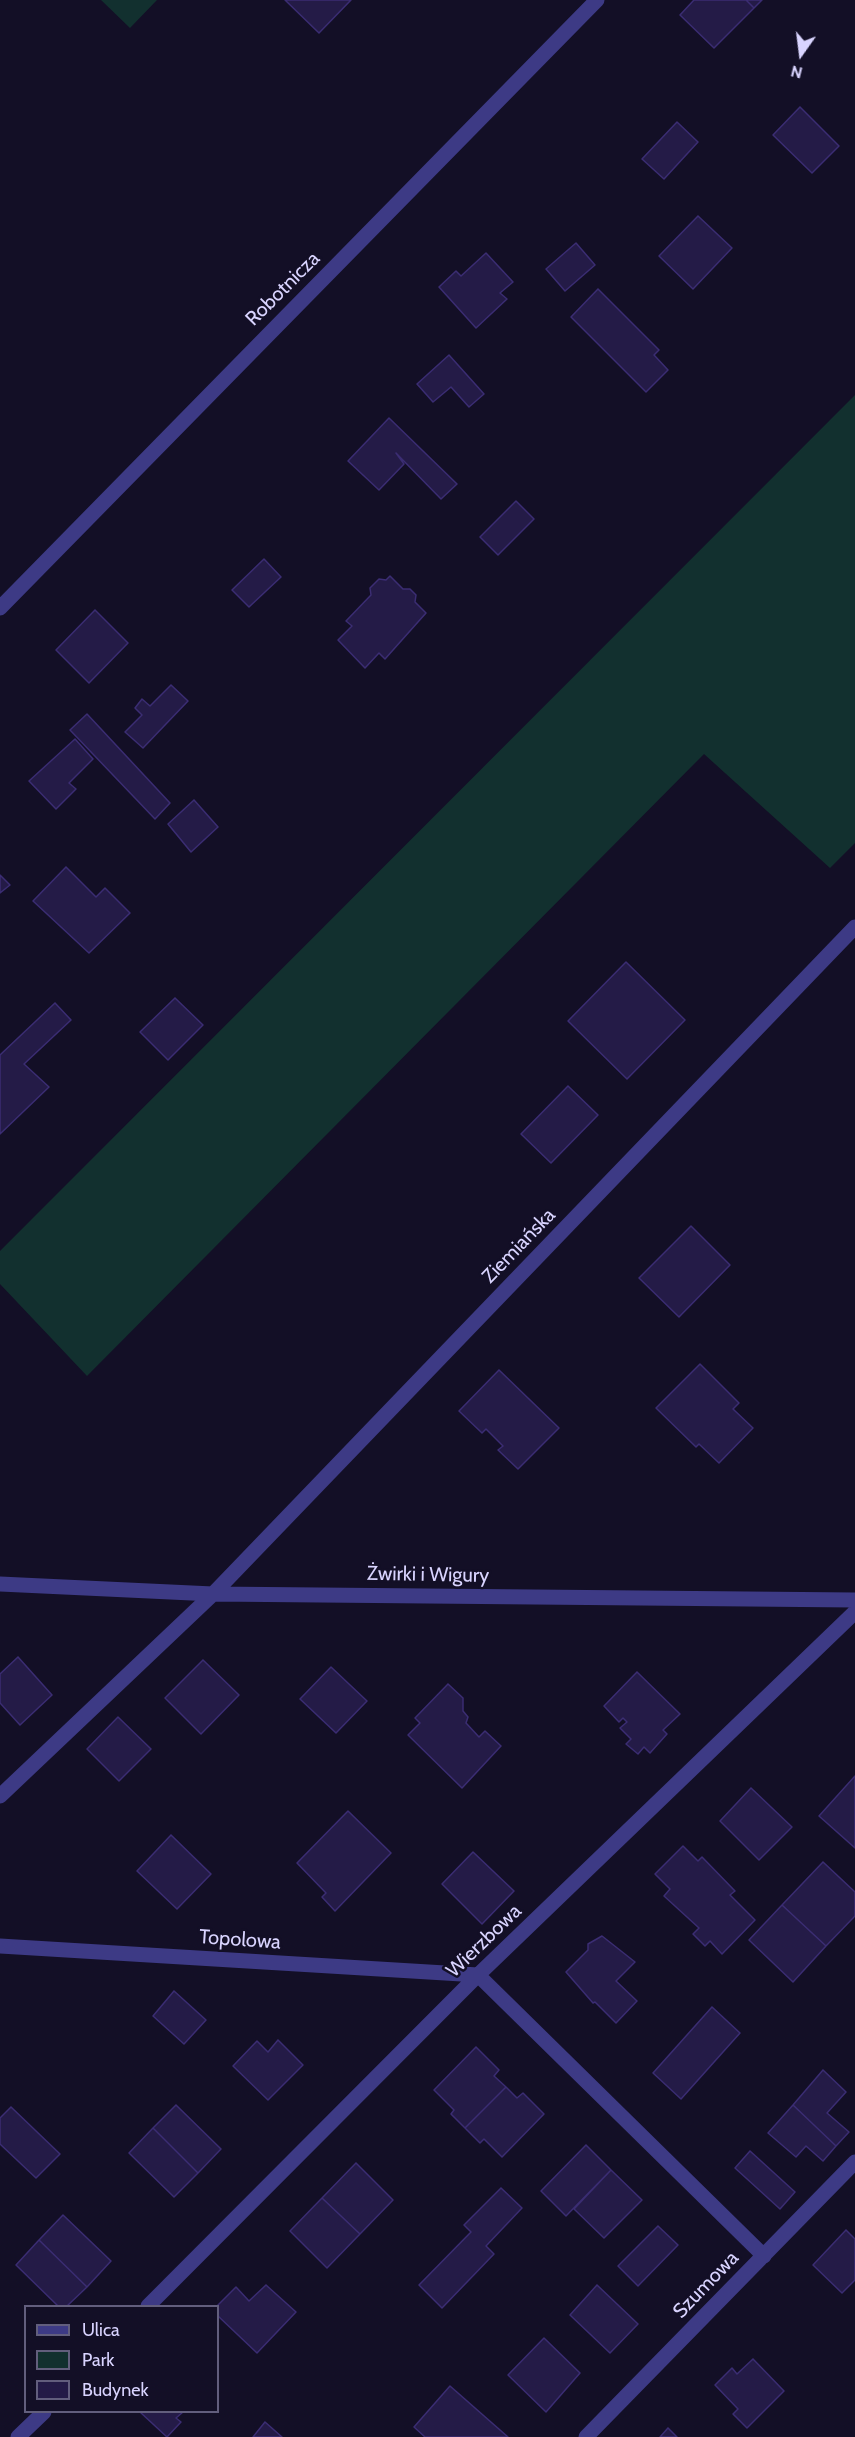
<!DOCTYPE html>
<meta charset="utf-8">
<style>
body{margin:0}
#map{position:relative;width:855px;height:2437px;overflow:hidden;background:#130f26;font-family:Cabin,sans-serif}
canvas{display:block}
.legend{position:absolute;left:24px;top:2305px;width:195px;height:108px;box-sizing:border-box;background:#130f26;border:2px solid #625e7d;margin:0;padding:8px 10px;list-style:none;font-size:18px;color:#d9d4ff}
.legend li{display:flex;align-items:center;gap:12px;height:30px}
.legend b{width:30px;border:2px solid #625e7d}
.north{position:absolute;left:771px;top:24px;width:60px;height:60px;-webkit-text-stroke:4px #130f26;paint-order:stroke;rotate:194deg;font-size:16px;font-weight:700;line-height:24px;text-align:center;color:#d9d4ff}
.north::after{content:'';display:block;margin:auto;width:21px;height:27px;background:#d9d4ff;clip-path:polygon(50% 0,100% 100%,50% 72%,0 100%)}
</style>
<div id="map">
<canvas width="855" height="2437"></canvas>
<ul class="legend">
<li><b style="height:8px;background:#3d3a85"></b>Ulica</li>
<li><b style="height:16px;background:#12302f"></b>Park</li>
<li><b style="height:16px;background:#241b47"></b>Budynek</li>
</ul>
<div class="north">N</div>
</div>
<script>
const ctx = document.querySelector('canvas').getContext('2d');
ctx.lineJoin = 'round';
function paint(path, color) { ctx.fillStyle = color; ctx.fill(path, 'evenodd'); }
const poly = rows => new Path2D(rows.map(r => 'M' + r).join(''));
function trace(path, color, width, dash) { ctx.strokeStyle = color; ctx.lineWidth = width; ctx.lineCap = dash ? 'butt' : 'round'; ctx.setLineDash(dash || []); ctx.stroke(path); }
function write(font, color, halo, rows, align = 'center') {
  ctx.font = font + ' Cabin,sans-serif'; ctx.lineWidth = 5; ctx.setLineDash([]); ctx.textBaseline = 'middle'; ctx.strokeStyle = halo; ctx.fillStyle = color; for (const [text, x, y, turn = 0] of rows) {
    ctx.save(); ctx.translate(x, y); ctx.rotate((+turn || 0) * Math.PI / 180); ctx.textAlign = isNaN(turn) ? turn : align; if (halo) ctx.strokeText(text, 0, 0); ctx.fillText(text, 0, 0); ctx.restore();
  }
}
paint(poly([
 [101,0,157,0,130,28],
 [855,395,855,843,830,868,704,754,87,1376,0,1284,0,1251]
]), '#12302f');
const building = poly([
 [285,0,351,0,319,33,285,0],
 [694,0,746,0,754,8,714,48,680,15,694,0],
 [746,0,762,0,754,8,746,0],
 [800,107,839,146,812,173,773,135,800,107],
 [677,122,698,142,664,179,642,159,677,122],
 [698,216,732,248,693,289,659,256,698,216],
 [576,243,595,265,565,291,546,269,576,243],
 [486,253,513,282,500,293,507,299,476,328,439,287,456,271,461,276,486,253],
 [598,289,659,350,654,355,668,370,646,392,571,317,598,289],
 [449,355,484,394,469,407,451,387,433,402,417,384,449,355],
 [389,418,457,484,441,499,396,453,404,464,379,490,348,461,389,418],
 [516,501,534,519,498,555,480,537,516,501],
 [264,559,281,577,249,607,232,590,264,559],
 [390,576,403,589,410,589,416,595,415,602,426,613,385,659,379,653,365,668,338,640,352,626,346,621,371,595,370,588,379,579,386,580,390,576],
 [95,610,128,643,89,683,56,650,95,610],
 [171,685,188,701,143,748,125,732,142,715,135,708,142,699,150,706,171,685],
 [87,714,170,803,155,819,70,730,87,714],
 [75,739,93,759,69,783,76,789,56,809,29,781,75,739],
 [194,800,218,827,191,852,168,824,194,800],
 [66,867,96,897,105,888,130,913,89,953,33,901,66,867],
 [0,875,10,885,0,893,0,875],
 [626,962,685,1020,627,1079,568,1021,626,962],
 [175,998,203,1025,168,1060,140,1032,175,998],
 [55,1003,71,1020,24,1064,49,1087,0,1134,0,1055,55,1003],
 [568,1086,598,1115,551,1163,521,1134,568,1086],
 [691,1226,730,1265,679,1317,639,1278,691,1226],
 [700,1364,739,1403,733,1409,753,1428,719,1463,699,1444,696,1447,656,1408,700,1364],
 [499,1370,559,1428,518,1469,498,1450,503,1446,486,1429,482,1433,459,1411,499,1370],
 [18,1657,52,1695,20,1725,0,1703,0,1674,18,1657],
 [203,1660,239,1695,201,1734,165,1698,203,1660],
 [331,1667,367,1701,336,1733,300,1699,331,1667],
 [637,1672,680,1714,663,1730,667,1734,650,1753,644,1747,638,1754,626,1744,631,1739,620,1728,627,1722,623,1718,619,1722,604,1706,637,1672],
 [448,1684,463,1698,463,1711,468,1717,466,1723,479,1737,485,1731,501,1746,462,1788,408,1735,420,1723,415,1718,448,1684],
 [118,1717,151,1749,119,1781,87,1749,118,1717],
 [855,1776,855,1848,819,1816,855,1776],
 [751,1788,792,1827,759,1860,720,1821,751,1788],
 [348,1811,391,1853,335,1911,322,1897,326,1893,297,1863,348,1811],
 [171,1835,211,1874,177,1909,137,1871,171,1835],
 [683,1846,698,1861,702,1857,735,1891,730,1895,755,1920,722,1954,710,1941,705,1946,693,1934,699,1928,664,1896,670,1889,655,1874,683,1846],
 [473,1852,514,1891,482,1924,442,1884,473,1852],
 [823,1862,855,1892,855,1916,826,1946,782,1905,823,1862],
 [782,1905,826,1946,793,1982,749,1940,782,1905],
 [602,1936,635,1962,616,1981,637,2001,616,2023,595,2002,593,2003,566,1972,588,1950,588,1944,602,1936],
 [174,1991,206,2020,184,2044,153,2016,174,1991],
 [712,2007,740,2033,681,2099,653,2073,712,2007],
 [278,2040,303,2065,268,2100,233,2066,257,2041,268,2052,278,2040],
 [476,2047,499,2070,494,2076,506,2087,465,2128,451,2114,454,2110,434,2090,476,2047],
 [823,2070,846,2092,827,2113,849,2132,836,2146,793,2105,823,2070],
 [506,2087,517,2098,523,2093,544,2114,502,2157,484,2139,480,2143,465,2128,506,2087],
 [176,2105,221,2149,198,2173,153,2128,176,2105],
 [793,2105,836,2146,823,2161,806,2146,796,2157,768,2133,793,2105],
 [11,2107,60,2154,36,2178,0,2144,0,2118,11,2107],
 [153,2128,198,2173,174,2197,129,2153,153,2128],
 [586,2145,611,2170,566,2216,541,2191,586,2145],
 [750,2151,795,2192,780,2209,735,2168,750,2151],
 [356,2163,393,2200,360,2234,322,2198,356,2163],
 [611,2170,642,2200,604,2238,574,2209,611,2170],
 [501,2188,522,2208,486,2246,494,2254,442,2308,419,2285,471,2232,464,2225,501,2188],
 [322,2198,360,2234,327,2268,290,2231,322,2198],
 [63,2215,111,2261,87,2287,39,2240,63,2215],
 [658,2226,678,2245,638,2286,618,2266,658,2226],
 [846,2230,855,2239,855,2280,842,2293,813,2265,846,2230],
 [39,2240,87,2287,67,2306,58,2306,16,2265,39,2240],
 [266,2285,296,2312,257,2353,218,2316,217,2306,236,2287,249,2301,266,2285],
 [597,2285,638,2324,610,2353,570,2315,597,2285],
 [544,2338,580,2373,546,2412,508,2375,544,2338],
 [753,2359,784,2391,747,2428,733,2414,738,2409,715,2385,732,2368,737,2374,753,2359],
 [450,2386,508,2437,425,2437,414,2427,450,2386],
 [140,2412,183,2412,176,2418,181,2422,167,2437,140,2412],
 [265,2422,282,2437,253,2437,265,2422],
 [668,2428,677,2437,660,2437,668,2428]
]);
paint(building, '#241b47');
trace(building, '#3b2d73', 1.5);
trace(poly([
 [0,608,597,0],
 [0,1584,213,1594,855,1600],
 [0,1796,213,1594,855,927],
 [0,1946,478,1975,764,2256],
 [148,2306,478,1975,855,1612],
 [18,2437,44,2412],
 [586,2437,855,2162]
]), '#3d3a85', 15);
write('20px', '#d9d4ff', '#130f26', [
 ["Robotnicza",283,289,-45],
 ["Ziemiańska",519,1246,-46],
 ["Żwirki i Wigury",428,1575,1],
 ["Topolowa",240,1940,4],
 ["Wierzbowa",484,1941,-44],
 ["Szumowa",706,2285,-46]
]);
</script>
